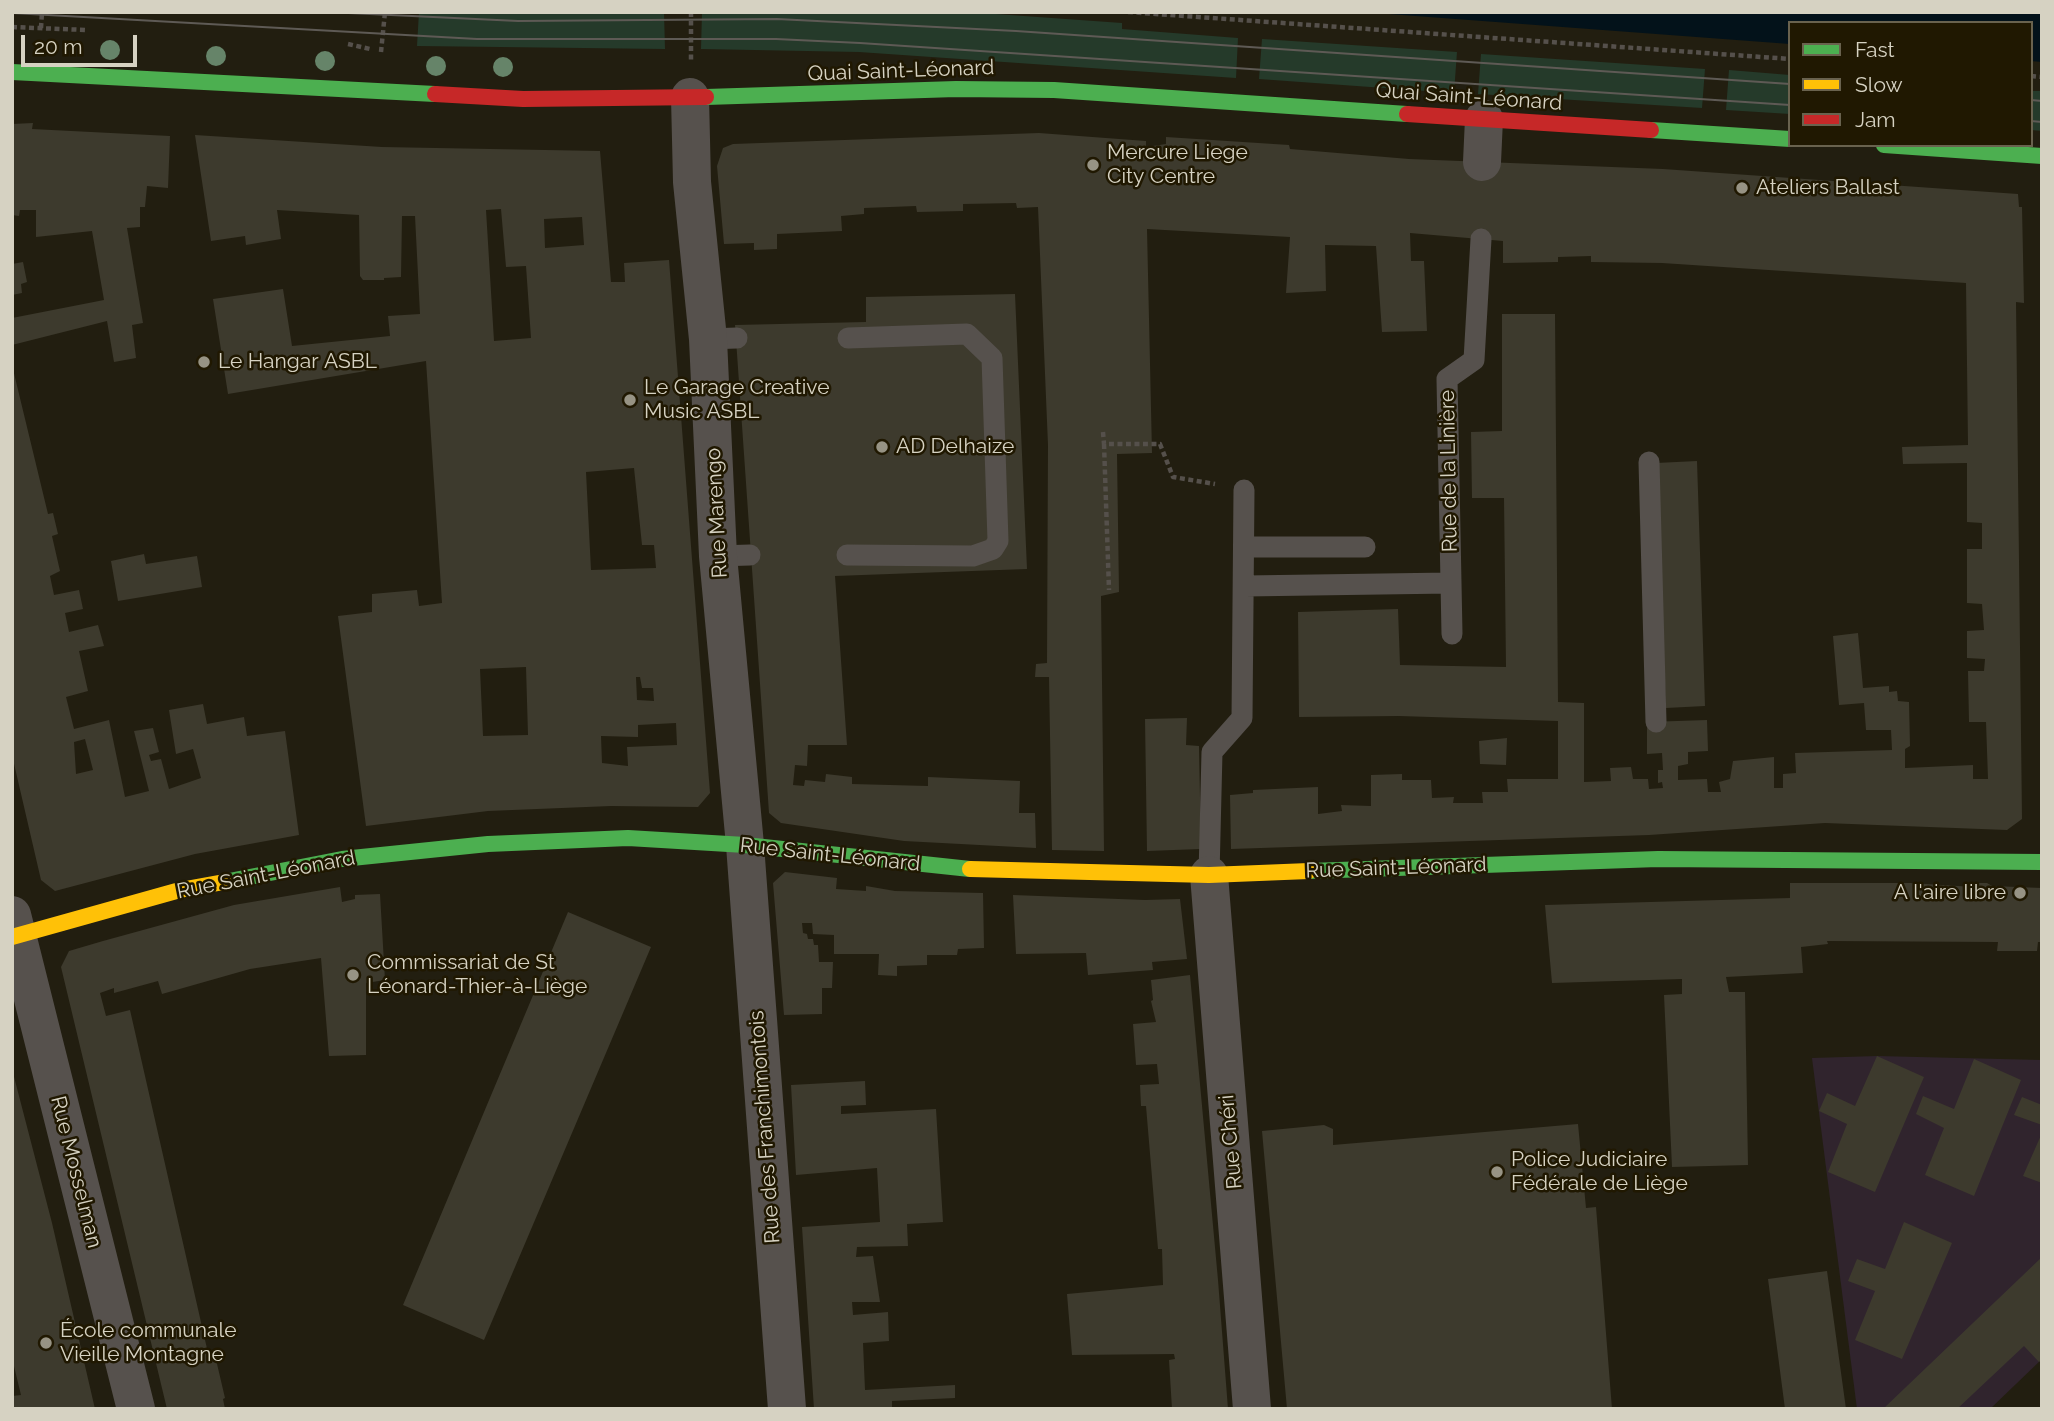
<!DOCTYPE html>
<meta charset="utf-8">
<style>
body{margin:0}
#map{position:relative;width:2054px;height:1421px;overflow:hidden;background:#221e10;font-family:Raleway,sans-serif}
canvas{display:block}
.frame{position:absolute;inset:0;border:14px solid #d6d2c2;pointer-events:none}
.legend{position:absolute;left:1788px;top:21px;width:245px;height:126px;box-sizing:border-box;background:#201801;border:2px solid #69624e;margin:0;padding:9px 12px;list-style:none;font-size:21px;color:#d6d2c2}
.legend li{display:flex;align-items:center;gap:14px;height:35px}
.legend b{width:35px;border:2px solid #69624e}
.scale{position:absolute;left:21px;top:35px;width:116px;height:32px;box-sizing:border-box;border:4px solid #d6d2c2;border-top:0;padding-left:9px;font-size:21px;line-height:24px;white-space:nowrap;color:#d6d2c2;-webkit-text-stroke:5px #201801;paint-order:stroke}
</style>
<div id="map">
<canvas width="2054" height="1421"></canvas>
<div class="frame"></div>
<ul class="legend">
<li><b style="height:9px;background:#4caf50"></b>Fast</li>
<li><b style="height:9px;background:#ffc107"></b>Slow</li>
<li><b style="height:9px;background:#c62828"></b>Jam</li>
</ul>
<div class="scale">20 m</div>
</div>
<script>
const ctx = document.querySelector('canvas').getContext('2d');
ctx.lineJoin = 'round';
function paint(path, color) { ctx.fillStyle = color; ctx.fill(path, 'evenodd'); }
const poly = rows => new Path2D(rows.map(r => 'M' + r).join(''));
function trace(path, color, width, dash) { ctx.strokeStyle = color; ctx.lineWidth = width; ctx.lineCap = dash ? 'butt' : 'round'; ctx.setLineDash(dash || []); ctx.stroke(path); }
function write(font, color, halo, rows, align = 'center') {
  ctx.font = font + ' Raleway,sans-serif'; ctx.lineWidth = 5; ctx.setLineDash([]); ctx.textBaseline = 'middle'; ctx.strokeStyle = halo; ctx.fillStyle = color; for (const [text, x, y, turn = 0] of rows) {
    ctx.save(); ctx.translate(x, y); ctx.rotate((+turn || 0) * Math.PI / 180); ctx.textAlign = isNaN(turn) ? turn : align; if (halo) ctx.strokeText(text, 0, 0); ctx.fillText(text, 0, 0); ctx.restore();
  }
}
paint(poly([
 [1877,1056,2042,1060,2042,1359,1990,1409,1857,1409,1812,1058]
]), '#30242d');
paint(poly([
 [419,12,664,12,665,49,417,46],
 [702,12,968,12,1122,23,1122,29,1238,38,1236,78,859,52,701,49],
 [1262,39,1457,52,1454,93,1259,79],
 [1481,54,1705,69,1702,108,1478,94],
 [1729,70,1790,75,1790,114,1726,110],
 [2031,91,2042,91,2042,131,2031,130]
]), '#253a2a');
paint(poly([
 [1362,12,2042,12,2042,62,2031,61,2031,23,1790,23,1790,44]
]), '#03121a');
paint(poly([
 [33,123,32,129,170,136,168,188,147,186,145,207,140,207,140,227,127,228,143,323,132,325,136,358,114,362,107,321,12,345,12,318,104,300,92,231,36,237,36,210,20,210,19,216,12,215,12,124],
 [1039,133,1146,141,1146,147,1166,144,1166,137,1289,145,1290,149,1409,159,1663,169,2018,194,2019,207,2022,207,2024,303,2016,302,2022,819,2007,830,1825,823,1649,835,1231,849,1230,795,1253,793,1253,790,1318,787,1318,814,1342,811,1341,805,1371,806,1371,775,1402,774,1402,780,1431,780,1432,798,1454,797,1453,803,1483,803,1482,792,1508,792,1507,779,1558,779,1558,721,1399,716,1299,717,1298,612,1398,609,1400,665,1506,667,1504,498,1472,498,1471,432,1502,431,1502,314,1555,314,1558,702,1584,703,1584,782,1611,781,1610,768,1631,767,1633,779,1648,779,1649,789,1663,788,1662,782,1658,783,1658,770,1663,770,1662,753,1647,754,1647,722,1707,720,1708,751,1688,752,1688,764,1678,766,1678,780,1707,779,1708,792,1721,792,1719,782,1730,779,1733,761,1774,757,1774,788,1783,788,1783,774,1796,773,1795,753,1892,750,1891,730,1866,730,1864,703,1839,705,1833,636,1858,633,1863,688,1889,686,1889,692,1897,691,1898,701,1909,702,1910,746,1905,749,1905,768,1973,765,1973,779,1988,779,1986,722,1969,722,1968,671,1984,671,1985,659,1967,658,1967,631,1984,630,1982,604,1967,603,1967,549,1982,549,1982,523,1967,522,1967,463,1903,464,1902,447,1968,445,1966,283,1662,263,1591,262,1591,256,1558,257,1558,262,1503,263,1503,241,1410,233,1411,261,1424,261,1427,331,1382,332,1376,246,1325,245,1326,291,1286,293,1290,237,1147,229,1152,453,1117,454,1119,592,1101,596,1104,851,1052,850,1049,677,1035,677,1036,664,1047,663,1048,445,1038,207,1017,208,1016,203,963,204,963,211,917,212,916,206,864,208,864,214,841,216,842,231,777,234,777,249,754,250,754,243,724,244,717,166,723,148,733,144],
 [195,135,382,147,600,151,611,282,625,282,624,263,669,260,710,793,698,807,611,806,488,811,366,826,338,616,372,612,372,594,417,590,419,606,442,603,426,361,228,394,213,299,283,289,292,346,390,336,388,316,420,314,415,216,402,216,401,277,384,278,384,280,363,280,360,276,359,215,277,210,281,239,246,245,245,236,211,241],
 [501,209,506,267,526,266,531,338,494,341,486,210],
 [582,217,584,245,545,248,544,219],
 [634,468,642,545,654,545,656,568,591,570,586,472],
 [526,667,528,735,483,736,480,669],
 [636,677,640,677,642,688,653,688,654,701,637,700],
 [676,723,677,745,627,747,628,766,602,763,601,736,638,737,638,725],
 [23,262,27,282,21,284,22,293,12,295,12,264],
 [1015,294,1027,569,835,576,847,745,808,745,807,766,795,765,793,785,804,786,805,780,825,782,826,774,852,777,852,784,928,786,928,777,1020,781,1019,813,1035,813,1036,848,904,841,781,823,769,813,735,325,866,322,866,297],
 [12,365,48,514,53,513,58,534,52,536,60,571,50,576,54,595,79,590,83,609,65,613,69,632,98,625,104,646,79,651,88,691,66,697,74,729,109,720,125,797,149,791,134,731,153,728,159,752,149,755,151,761,161,759,169,789,201,778,193,749,176,754,169,710,203,704,207,724,244,717,247,736,285,731,299,835,195,854,55,891,41,880,12,755],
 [85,739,93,770,76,774,74,742],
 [1697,461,1705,706,1666,708,1656,463],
 [144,554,146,564,197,556,202,587,118,601,111,561],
 [1187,718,1186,745,1199,746,1201,849,1147,851,1145,719],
 [1507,738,1506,765,1480,764,1479,741],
 [785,872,837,878,836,889,866,891,866,886,895,891,983,893,984,948,958,949,957,955,927,955,927,965,897,966,897,976,878,975,879,954,834,954,834,935,813,934,812,923,802,923,803,933,807,934,808,939,813,939,814,945,818,945,819,962,833,962,832,988,822,988,822,1014,784,1015,773,883],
 [1790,883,1910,883,1974,887,1976,883,1987,883,1992,886,2042,888,2042,942,2038,942,2037,951,1997,951,1998,942,1827,941,1828,944,1801,947,1803,973,1726,977,1729,992,1745,992,1748,1165,1672,1167,1664,995,1682,994,1682,979,1552,983,1545,905,1790,898],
 [340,887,342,902,355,899,355,895,380,894,385,980,366,983,366,1055,329,1056,321,958,250,969,162,994,158,981,114,993,114,988,100,993,106,1016,130,1010,208,1353,214,1351,225,1398,223,1399,225,1409,167,1409,61,967,69,951,103,941,234,905],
 [1013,895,1145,900,1180,899,1187,959,1152,962,1153,970,1088,975,1086,953,1016,954],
 [568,912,651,947,484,1340,403,1305],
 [1190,975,1218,1280,1228,1409,1172,1409,1169,1360,1175,1359,1174,1354,1072,1355,1067,1294,1163,1285,1162,1249,1158,1249,1146,1106,1141,1106,1140,1085,1159,1084,1157,1064,1136,1065,1133,1024,1156,1022,1151,1001,1153,1000,1151,980],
 [1877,1056,1924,1077,1875,1192,1828,1172,1847,1124,1819,1111,1827,1093,1855,1106],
 [1974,1059,2021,1080,1974,1196,1925,1175,1944,1128,1916,1114,1923,1096,1954,1109],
 [12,1069,52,1223,95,1409,12,1409,12,1396,21,1395,12,1358],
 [865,1081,866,1105,841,1106,841,1114,936,1109,943,1222,907,1224,908,1246,857,1247,856,1257,873,1256,880,1302,852,1302,853,1315,888,1312,889,1341,863,1343,865,1390,955,1385,955,1398,892,1401,892,1409,814,1409,802,1227,880,1222,877,1168,796,1175,791,1085],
 [2022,1097,2042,1105,2042,1125,2014,1115],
 [1578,1124,1586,1208,1596,1207,1612,1409,1287,1409,1262,1131,1324,1125,1333,1129,1333,1145],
 [2042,1133,2042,1183,2023,1176],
 [1904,1222,1952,1243,1902,1359,1855,1340,1875,1291,1848,1281,1857,1259,1885,1269],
 [2042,1257,2042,1359,2039,1362,2024,1346,1957,1409,1883,1409],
 [1827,1271,1846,1409,1785,1409,1768,1279]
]), '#3d3a2d');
trace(poly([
 [691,12,691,60],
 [1128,12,1790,59],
 [12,27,86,30],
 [41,28,42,12],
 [348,44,370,49],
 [381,52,385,12],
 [2031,76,2042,77],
 [1103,432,1104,444,1160,444,1173,477,1215,484],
 [1104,444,1109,590]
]), '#55504b', 4.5, [5, 3.5]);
trace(poly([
 [708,339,737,338],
 [1649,462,1656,722],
 [1244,547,1365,547],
 [847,555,973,556,993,549,998,541,992,358,967,334,848,338],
 [718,556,750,555],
 [1245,586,1450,583],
 [1452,634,1447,379,1474,360,1481,239],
 [1209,875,1212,752,1242,718,1244,490]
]), '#56514d', 21);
trace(poly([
 [690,97,692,182,708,339,718,556,745,845,787,1409],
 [1482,162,1484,119],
 [1209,875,1252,1409],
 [12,915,136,1409]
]), '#56514d', 38);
trace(poly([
 [12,72,435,94],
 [706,97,956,89,1054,90,1407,114],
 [1651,130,1790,139],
 [1884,145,2042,156],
 [1309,871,1658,859,2042,862],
 [224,882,342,859,488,844,628,838,745,845,970,869]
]), '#4caf50', 16);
trace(poly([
 [970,869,1209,875,1309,871],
 [12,937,180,890,224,882]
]), '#ffc107', 16);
trace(poly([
 [435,94,523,99,706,97],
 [1407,114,1651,130]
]), '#c62828', 16);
trace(poly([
 [327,12,518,21,777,19,1016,31,1790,84],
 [12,13,477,39,776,39,860,43,1790,105],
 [2031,100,2042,101],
 [2031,121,2042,122]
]), '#5e5a55', 2);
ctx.fillStyle = '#668469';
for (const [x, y] of [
 [110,50],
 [216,56],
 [325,61],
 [436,66],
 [503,67]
]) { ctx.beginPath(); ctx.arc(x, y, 10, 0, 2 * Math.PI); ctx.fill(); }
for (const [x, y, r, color] of [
 [1093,165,7,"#979384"],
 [1742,188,7,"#979384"],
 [204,362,7,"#979384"],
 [630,400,7,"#979384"],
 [882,447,7,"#979384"],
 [2020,893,7,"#979384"],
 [353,975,7,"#979384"],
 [1497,1172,7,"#979384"],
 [46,1343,7,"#979384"]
]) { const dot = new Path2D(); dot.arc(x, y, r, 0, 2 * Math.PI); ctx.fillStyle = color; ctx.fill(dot); trace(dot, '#201801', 2.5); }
write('21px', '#d6d2c2', '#201801', [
 ["Quai Saint-Léonard",901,71,-2],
 ["Quai Saint-Léonard",1469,97,4],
 ["Rue de la Linière",1449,471,-91],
 ["Rue Marengo",717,513,-93],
 ["Rue Saint-Léonard",830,855,6],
 ["Rue Saint-Léonard",1396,868,-2],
 ["Rue Saint-Léonard",266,875,-11],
 ["Rue des Franchimontois",765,1127,-94],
 ["Rue Chéri",1231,1142,-95],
 ["Rue Mosselman",76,1172,76]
]);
write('21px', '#d6d2c2', '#201801', [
 ["Mercure Liege",1107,153],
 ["City Centre",1107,177],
 ["Ateliers Ballast",1756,188],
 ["Le Hangar ASBL",218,362],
 ["Le Garage Creative",644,388],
 ["Music ASBL",644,412],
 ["AD Delhaize",896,447],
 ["A l'aire libre",2006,893,"right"],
 ["Commissariat de St",367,963],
 ["Léonard-Thier-à-Liège",367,987],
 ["Police Judiciaire",1511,1160],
 ["Fédérale de Liège",1511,1184],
 ["École communale",60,1331],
 ["Vieille Montagne",60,1355]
], 'left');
</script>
